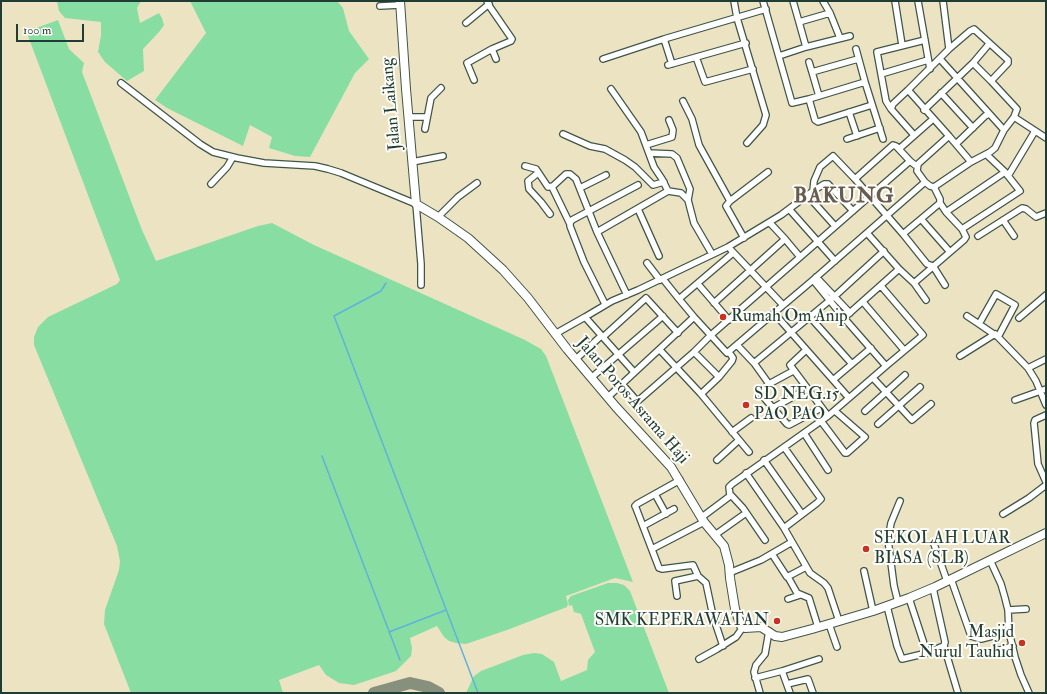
<!DOCTYPE html>
<style>
body{margin:0}
#map{position:relative;width:1047px;height:694px;overflow:hidden;background:#ece3c3;font-family:"IM FELL Double Pica",serif}
canvas{display:block}
.frame{position:absolute;inset:0;border:2px solid #1f3d34;pointer-events:none}
.scale{position:absolute;left:16px;top:24px;width:68px;height:18px;box-sizing:border-box;border:2px solid #1f3d34;border-top:0;padding-left:5px;font-size:12px;line-height:14px;white-space:nowrap;color:#1f3d34;-webkit-text-stroke:3px #fdfcf7;paint-order:stroke}
</style>
<div id="map">
<canvas width="1047" height="694"></canvas>
<div class="frame"></div>
<div class="scale">100 m</div>
</div>
<script>
const ctx = document.querySelector('canvas').getContext('2d');
ctx.lineJoin = 'round';
function paint(path, color) { ctx.fillStyle = color; ctx.fill(path, 'evenodd'); }
const poly = rows => new Path2D(rows.map(r => 'M' + r).join(''));
function trace(path, color, width, dash) { ctx.strokeStyle = color; ctx.lineWidth = width; ctx.lineCap = dash ? 'butt' : 'round'; ctx.setLineDash(dash || []); ctx.stroke(path); }
function write(font, color, halo, rows, align = 'center') {
  ctx.font = font + ' "IM FELL Double Pica",serif'; ctx.lineWidth = 4; ctx.setLineDash([]); ctx.textBaseline = 'middle'; ctx.strokeStyle = halo; ctx.fillStyle = color; for (const [text, x, y, turn = 0] of rows) {
    ctx.save(); ctx.translate(x, y); ctx.rotate((+turn || 0) * Math.PI / 180); ctx.textAlign = isNaN(turn) ? turn : align; if (halo) ctx.strokeText(text, 0, 0); ctx.fillText(text, 0, 0); ctx.restore();
  }
}
paint(poly([
 [57,1,141,1,137,8,140,23,159,13,162,18,164,25,159,32,143,49,144,71,127,81,105,62,98,52,101,35,101,22,65,18,59,11],
 [190,1,337,1,343,8,349,31,369,59,355,73,310,157,295,156,269,148,272,137,250,125,243,146,167,108,155,100,206,33],
 [58,20,69,49,84,63,82,72,142,230,156,261,258,226,272,223,314,245,525,340,541,349,546,356,633,582,615,578,566,596,568,604,567,607,507,630,466,644,456,643,449,641,444,637,437,626,410,638,412,648,411,656,396,671,354,685,339,683,326,675,319,665,279,680,283,693,131,693,104,624,105,610,119,570,120,561,117,546,34,345,34,337,38,327,48,317,117,284,120,280,28,36,28,31],
 [608,583,617,583,624,585,630,591,669,693,466,693,474,676,481,671,523,655,534,653,542,654,554,662,561,681,587,670,588,660,595,652,581,614,574,612,572,605,569,606,568,600,571,596]
]), '#88dea2');
trace(poly([
 [386,283,381,291,334,316,478,693],
 [322,456,400,660],
 [389,632,446,610]
]), '#5fb2da', 1.5);
trace(poly([
 [374,693,410,683,428,687,439,693]
]), '#86907c', 12);
const street = poly([
 [487,1,490,7,512,39,511,41,492,49,496,59],
 [734,1,737,18,766,115,763,125,747,143],
 [763,1,792,103,809,99,815,120,818,122,872,105],
 [793,1,799,22,830,13,823,1],
 [895,1,902,45],
 [918,1,930,69],
 [380,6,400,5],
 [830,13,840,38],
 [799,22,806,47,850,36],
 [466,23,489,4],
 [664,39,672,64],
 [989,44,973,63,991,81],
 [856,49,865,82,883,139],
 [949,49,970,31,974,29,1008,60,1008,63,991,81,1017,109,1014,117],
 [779,56,806,47],
 [696,57,705,82,753,69],
 [603,59,664,39,766,9],
 [940,59,1004,130],
 [809,62,812,72],
 [668,65,746,43],
 [881,74,928,60],
 [474,80,467,63,492,49],
 [121,83,200,144,213,152,237,158,264,163,315,166,328,169,341,173,416,204,421,264,421,285],
 [908,90,893,104,891,109,914,135],
 [941,93,973,128],
 [819,96,812,72,858,59],
 [809,99,865,82],
 [683,101,692,119,699,145,730,201],
 [891,109,886,101,877,52,925,40],
 [924,110,973,63],
 [849,112,857,136],
 [408,117,427,117],
 [425,129,431,98,441,88],
 [563,134,590,146,605,149,625,160,635,167,653,185,664,182],
 [949,136,971,162],
 [847,139,880,128],
 [956,144,985,116,989,114],
 [646,145,672,137,673,130,669,120],
 [899,149,933,119],
 [649,153,672,154,677,158,690,189,688,200],
 [412,162,443,156],
 [525,166,536,169,548,187,553,186,566,174,570,174,576,179,597,232,627,295],
 [538,173,528,181,529,189,541,202,550,214],
 [1008,176,1035,131],
 [855,179,893,145,896,146,910,161],
 [925,182,930,186,934,187,971,162,990,152,995,148,1004,130,1014,117,1046,138],
 [211,184,227,167,233,157],
 [552,187,570,224],
 [934,187,940,199,940,203],
 [580,188,606,175],
 [668,191,681,193,688,200,694,223,712,254],
 [813,191,824,184,828,184,853,211],
 [808,196,835,226],
 [638,209,659,256],
 [789,209,835,261],
 [946,212,1005,172],
 [438,217,458,197,477,183],
 [921,219,950,252],
 [1003,220,1014,236],
 [770,223,785,239],
 [597,232,668,191,662,179,654,167,641,132,611,89],
 [867,233,899,269,914,283,926,300],
 [903,234,940,203,946,212,962,229],
 [978,236,1022,208,1026,209,1036,217,1046,213],
 [744,238,726,206,730,201,768,172],
 [731,250,783,305],
 [647,263,660,280],
 [816,277,850,313],
 [663,279,679,299],
 [813,280,844,318],
 [914,283,964,240,966,237,962,229,1020,191,1005,172,987,155],
 [698,284,729,320],
 [881,286,923,335,886,366],
 [863,302,904,350],
 [714,303,785,239,800,257],
 [605,304,584,262,570,226,570,223,572,220,638,185],
 [967,316,979,324],
 [694,317,679,299,733,253],
 [810,317,852,364],
 [1019,318,1046,295],
 [555,334,585,317],
 [603,337,646,298,678,333],
 [998,337,1015,305,996,294,979,324,998,337,1028,368,1036,381,1046,405],
 [737,345,754,363,769,384,759,392,787,424,789,425,821,408],
 [660,350,701,394,749,452],
 [806,350,790,365,828,416],
 [960,356,995,334],
 [576,359,601,336],
 [754,363,835,296,884,251],
 [1028,368,1046,359],
 [634,372,585,317,612,301,638,290,728,247,781,215,813,191,814,181,820,167,833,156,855,179,903,234,927,264,933,266,945,285],
 [719,377,694,352,711,335,910,161,915,165,918,164],
 [591,378,663,316],
 [873,378,912,420,931,404],
 [833,380,871,348],
 [622,384,637,401,639,400,694,352],
 [769,384,793,371],
 [701,394,719,377,732,361,733,358,729,352],
 [608,397,694,317,727,353,774,313],
 [849,398,886,366,844,318,899,269],
 [1015,400,1046,389],
 [773,408,807,389],
 [865,411,905,375],
 [1046,415,1035,420,1034,423,1038,464,1046,482],
 [821,421,845,453,847,453,865,437,835,411],
 [878,424,920,387],
 [732,432,751,418],
 [804,433,828,470],
 [784,447,821,499,817,503,784,528,810,573,824,583,828,588,839,621],
 [717,460,739,440],
 [764,460,802,514],
 [746,473,784,528],
 [680,480,637,504,635,506,636,508,659,568,662,569,693,565,698,576,706,583,713,616,723,646],
 [655,494,666,514],
 [730,494,743,508,765,540],
 [1003,514,1029,498,1046,485],
 [702,517,730,496,729,487,732,484,828,416,849,398,774,313,813,280,925,182,917,171,918,164,949,136,908,90,949,49,943,1],
 [643,526,674,509],
 [715,535,746,513],
 [934,544,947,581],
 [652,549,704,522],
 [772,554,787,577,806,567],
 [990,560,1001,584,1005,598,1008,610,1009,632,1015,657,1021,675,1029,693],
 [864,571,873,611],
 [729,573,761,560,792,542],
 [788,577,797,593,809,598,818,627],
 [951,579,971,636,981,639,1009,632],
 [677,596,675,581,698,576],
 [909,598,927,653],
 [788,599,800,595],
 [898,602,894,586,888,540,891,523,900,501],
 [887,606,897,646,902,659,927,653,941,647,944,646,945,642,933,588],
 [1008,610,1026,609],
 [829,624,837,647],
 [944,646,958,693],
 [987,654,1013,646],
 [699,659,717,649,736,637,743,627],
 [782,671,819,659],
 [755,678,782,671,790,693],
 [787,684,808,679,813,693],
 [760,693,754,672,756,665,765,654,769,631]
]);
const secondary = poly([
 [400,1,406,89,416,204,438,217,468,238,503,270,528,298,567,349,616,407,671,467,704,522,724,546,729,565,730,578,735,609,741,626,745,628,761,627,775,636,782,637,812,629,873,611,909,598,935,587,1046,533]
]);
trace(street, '#3e5649', 8);
trace(secondary, '#3e5649', 10);
trace(street, '#fff', 5.5);
trace(secondary, '#fff', 8);
for (const [x, y, r, color] of [
 [723,317,4,"#c8321e"],
 [746,405,4,"#c8321e"],
 [866,549,4,"#c8321e"],
 [777,621,4,"#c8321e"],
 [1022,643,4,"#c8321e"]
]) { const dot = new Path2D(); dot.arc(x, y, r, 0, 2 * Math.PI); ctx.fillStyle = color; ctx.fill(dot); trace(dot, '#fdfcf7', 1.5); }
write('17px', '#1f3d34', '#fdfcf7', [
 ["Jalan Laikang",392,104,-95],
 ["Jalan Poros Asrama Haji",632,401,49]
]);
write('17px', '#1f3d34', '#fdfcf7', [
 ["Rumah Om Anip",731,317],
 ["SD NEG.15",754,395],
 ["PAO PAO",754,415],
 ["SEKOLAH LUAR",874,539],
 ["BIASA (SLB)",874,559],
 ["SMK KEPERAWATAN",769,621,"right"],
 ["Masjid",1014,633,"right"],
 ["Nurul Tauhid",1014,653,"right"]
], 'left');
ctx.letterSpacing = '1px';
write('bold 21px', '#665c52', '#fdfcf7', [
 ["BAKUNG",844,197]
]);
ctx.letterSpacing = '0px';
</script>
